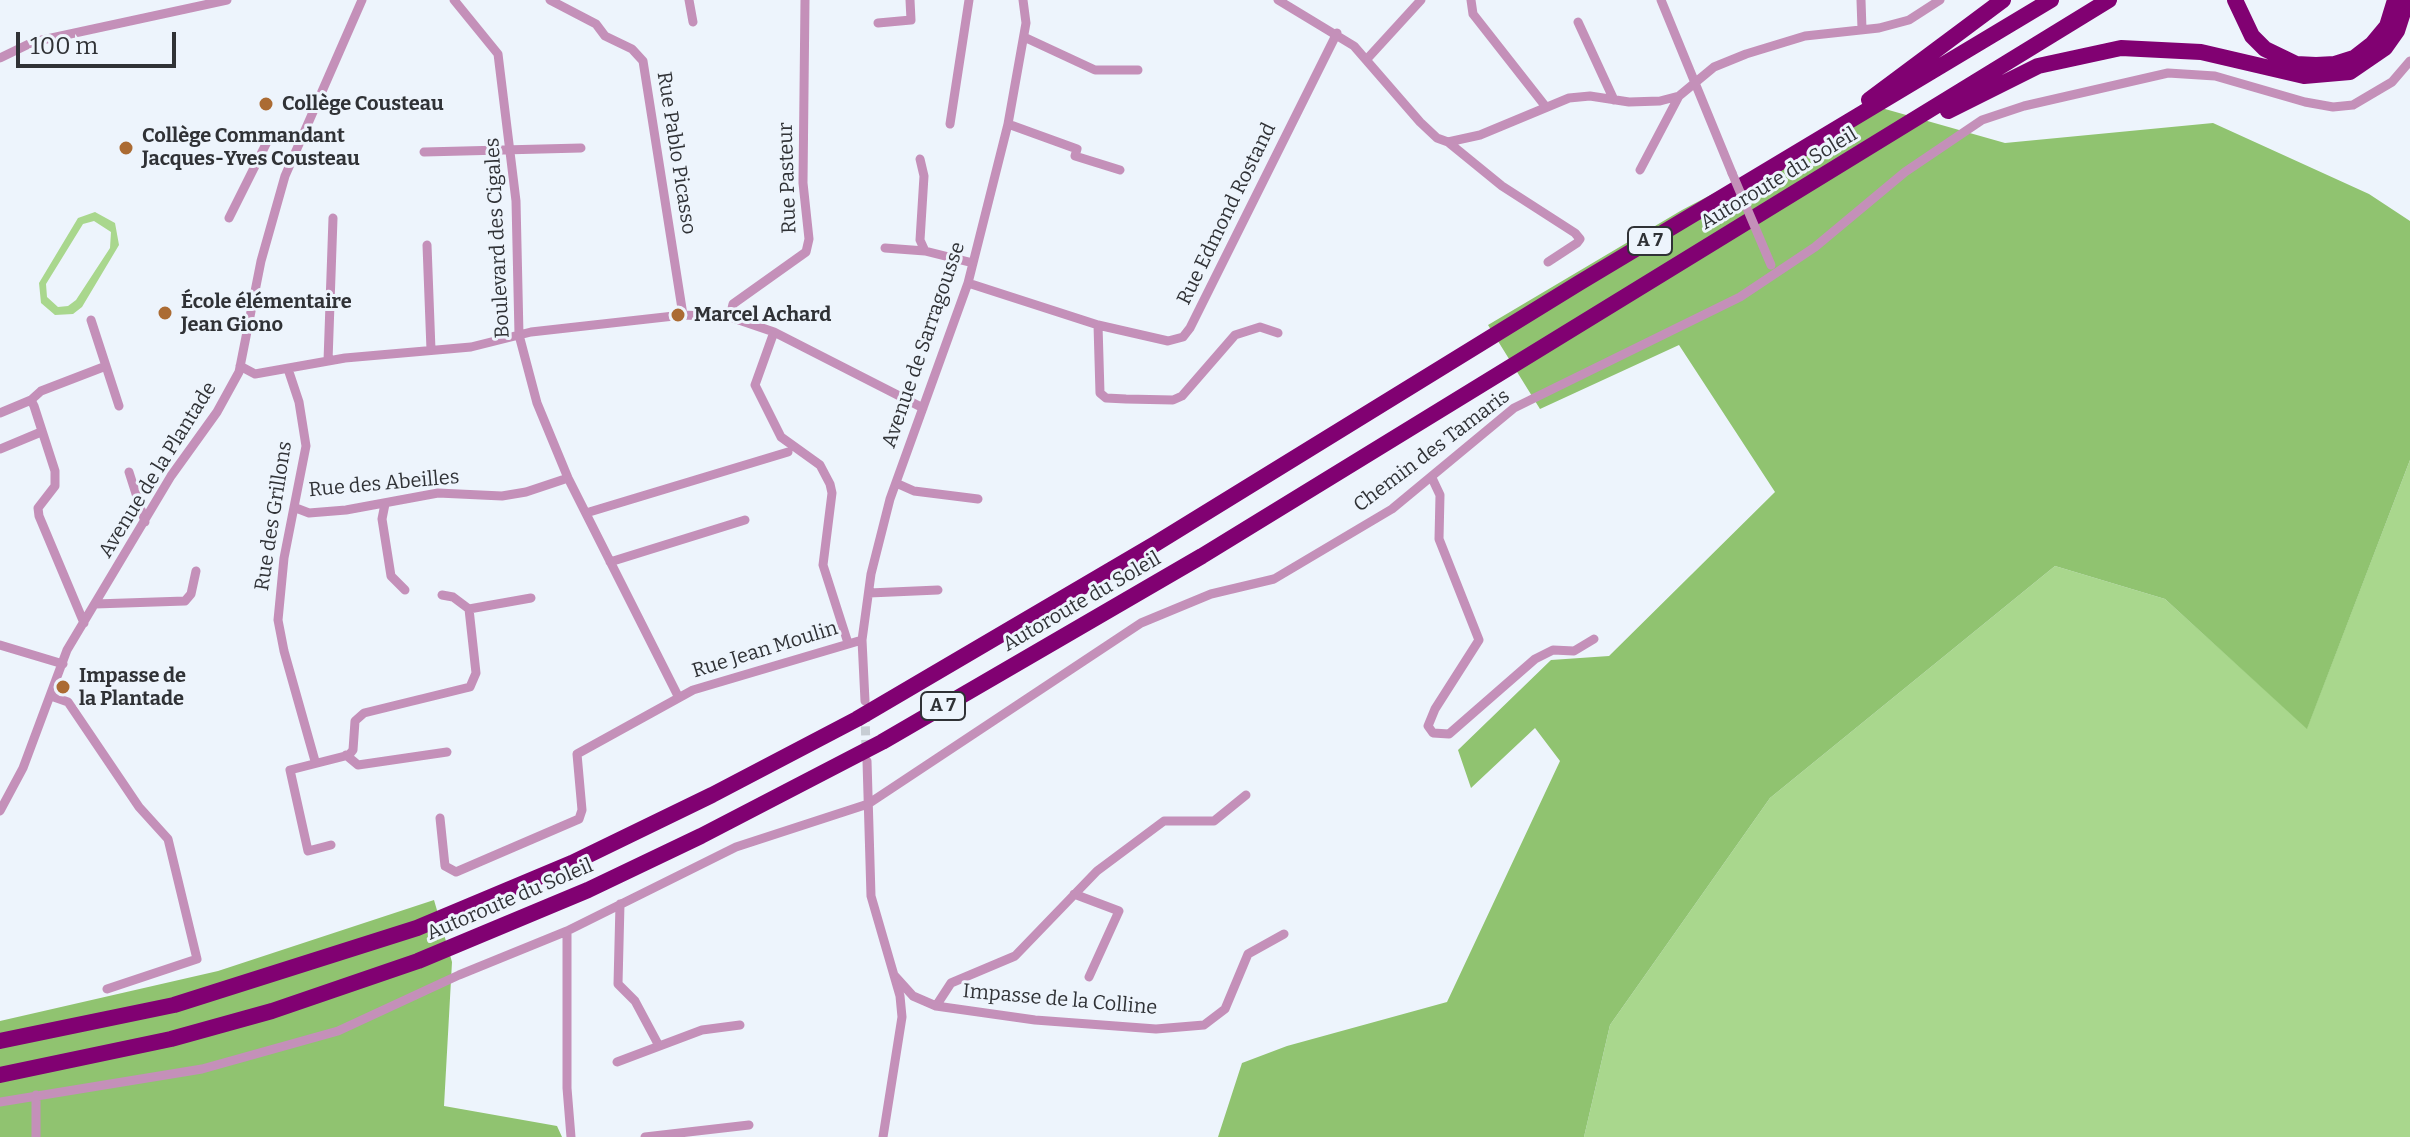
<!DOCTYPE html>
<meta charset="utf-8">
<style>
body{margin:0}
#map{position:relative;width:2410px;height:1137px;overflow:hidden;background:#edf4fc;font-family:Bitter,serif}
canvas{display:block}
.scale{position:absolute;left:16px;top:32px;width:160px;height:36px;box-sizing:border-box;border:4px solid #303236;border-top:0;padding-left:10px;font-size:24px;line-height:28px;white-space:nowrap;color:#303236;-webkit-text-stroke:6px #edf4fc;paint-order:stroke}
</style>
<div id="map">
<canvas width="2410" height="1137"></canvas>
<div class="scale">100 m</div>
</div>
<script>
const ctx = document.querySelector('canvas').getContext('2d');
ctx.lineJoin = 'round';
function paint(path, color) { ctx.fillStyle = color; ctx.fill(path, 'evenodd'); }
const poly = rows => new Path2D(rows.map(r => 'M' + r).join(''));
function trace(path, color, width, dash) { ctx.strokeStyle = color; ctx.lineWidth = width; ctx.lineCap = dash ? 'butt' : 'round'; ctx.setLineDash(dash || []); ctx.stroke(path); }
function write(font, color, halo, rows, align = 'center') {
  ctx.font = font + ' Bitter,serif'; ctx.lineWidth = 6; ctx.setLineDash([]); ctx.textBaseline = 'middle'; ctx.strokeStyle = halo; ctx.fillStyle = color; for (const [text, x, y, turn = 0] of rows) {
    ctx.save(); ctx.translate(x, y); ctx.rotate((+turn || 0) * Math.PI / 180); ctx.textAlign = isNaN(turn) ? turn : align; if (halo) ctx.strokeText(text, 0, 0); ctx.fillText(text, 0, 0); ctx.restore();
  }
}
paint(poly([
 [95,212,115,223,119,245,82,307,73,314,55,315,41,303,39,283,78,218],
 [94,221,111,232,110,248,76,300,68,306,58,307,47,297,46,284,83,224],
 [2410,460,2410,1137,1584,1137,1610,1025,1770,798,2055,566,2165,599,2307,728]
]), '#a9d78d');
paint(poly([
 [1878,107,2005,143,2213,123,2369,194,2410,221,2410,460,2307,729,2165,599,2055,566,1770,798,1610,1025,1584,1137,1218,1137,1242,1063,1287,1046,1447,1002,1560,761,1535,728,1471,788,1458,750,1551,660,1609,656,1775,492,1679,345,1540,409,1488,325,1682,210],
 [434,900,452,962,444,1106,557,1126,562,1137,0,1137,0,1021,218,971]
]), '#90c370');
trace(poly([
 [865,713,866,750]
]), '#c7cdd4', 9, [9, 4.5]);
trace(poly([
 [454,0,498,54,516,201,519,335,537,403,568,478,678,696],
 [550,0,596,24,605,36,632,49,643,61,683,315],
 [689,0,693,22],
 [1278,0,1354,46,1420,122,1437,138,1448,142,1480,135,1569,98,1590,96,1629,102,1660,101,1679,96,1714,67,1746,54,1805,36,1879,28,1909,20,1940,0],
 [1471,0,1473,14,1546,107],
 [1661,0,1732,173],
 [1861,0,1862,29],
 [1578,22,1614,100],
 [878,23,911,20,910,0],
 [1024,37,1095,70,1138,70],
 [0,58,33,42,227,0],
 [1367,59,1421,0],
 [950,124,969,0],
 [1008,124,1077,149,1075,156,1120,170],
 [1448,142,1502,186,1575,233,1580,239,1577,243,1548,262],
 [424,152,581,148],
 [920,159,924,176,920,240,925,251,973,263],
 [1640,170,1679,96],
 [229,218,268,140],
 [427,245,431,350],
 [885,248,925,251],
 [968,283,1098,325,1168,341,1183,337,1190,328,1337,33],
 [730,317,733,304,806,252,809,239,803,183,805,0],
 [91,320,119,406],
 [1098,325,1100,393,1106,398,1126,399,1173,400,1182,396,1235,335,1260,327,1278,333],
 [774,332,755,385,781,437,820,465,830,484,832,493,823,565,848,643],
 [328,361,333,218],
 [240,366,255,374,345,358,471,347,531,332,683,315,730,317,774,332,923,408],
 [288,369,299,402,306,446,284,558,278,620,284,651,315,761],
 [31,400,41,391,106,366],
 [0,413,31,400,34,406,55,471,55,486,38,508,39,516,84,623],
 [0,449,41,432],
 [129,472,145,522],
 [1432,478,1440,495,1439,539,1479,640,1435,709,1428,726,1433,733,1449,734,1535,659,1553,650,1574,651,1594,639],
 [896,483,914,491,978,499],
 [385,504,382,519,391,576,405,590],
 [296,508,309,513,346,510,438,493,502,496,526,492,568,478],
 [586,513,788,452],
 [610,562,745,520],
 [869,593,938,590],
 [442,595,453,597,469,609],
 [95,604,185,601,191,594,196,571],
 [0,645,63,664],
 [51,696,68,702,139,807,168,839,197,959,107,989],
 [865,701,862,640,871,574,890,499,968,283,1008,124,1026,23,1023,0],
 [346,755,358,765,447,752],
 [867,761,871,896,900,996,902,1017,883,1137],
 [0,811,23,768,67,650,171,476,217,412,239,372,261,261,285,176,362,0],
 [440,818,445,866,456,872,579,819,582,810,577,754,693,690,862,640],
 [331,845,308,851,290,770,349,755,353,750,355,721,364,713,470,687,476,673,469,609,531,598],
 [1074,894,1119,911,1089,977],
 [620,904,618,984,635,1001,658,1044],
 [567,931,567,1088,571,1137],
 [894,975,913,996,936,1006,1035,1020,1156,1029,1204,1025,1225,1009,1248,954,1284,934],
 [936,1006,951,983,1015,956,1097,871,1164,821,1214,821,1246,795],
 [617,1062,702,1030,740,1025],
 [36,1095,36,1137],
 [0,1102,202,1069,338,1031,459,975,567,931,736,847,868,804,1141,623,1211,594,1274,579,1392,509,1514,408,1740,297,1815,247,1905,172,1982,120,2024,106,2168,73,2215,76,2305,102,2333,107,2353,105,2392,82,2410,61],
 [645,1137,749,1125]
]), '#c490b9', 9);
trace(poly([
 [2235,0,2252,36,2265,49,2296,64,2316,65,2335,64,2354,58,2372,44,2387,26,2395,0],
 [1869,100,2003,0],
 [1948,111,2038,66,2121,48,2201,52,2304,76,2350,72,2385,48,2397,31,2407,0],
 [0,1041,174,1005,417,928,572,863,712,795,857,719,1155,544,1579,283,2051,0],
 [0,1075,171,1039,272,1011,418,961,588,890,701,836,882,742,1202,556,2109,0]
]), '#810172', 16);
trace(poly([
 [1732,173,1771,265]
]), '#c490b9', 9);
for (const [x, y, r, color] of [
 [266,104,8,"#ab6b33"],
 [126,148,8,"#ab6b33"],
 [165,313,8,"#ab6b33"],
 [678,315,8,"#ab6b33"],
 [63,687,8,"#ab6b33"]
]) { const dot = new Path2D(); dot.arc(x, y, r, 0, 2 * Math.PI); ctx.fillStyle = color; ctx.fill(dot); trace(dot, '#edf4fc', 3); }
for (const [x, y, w] of [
 [1650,241,44],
 [943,706,44]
]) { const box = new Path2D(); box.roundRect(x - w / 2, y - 14, w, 28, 6); ctx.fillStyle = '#edf4fc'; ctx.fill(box); trace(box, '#303236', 2); }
write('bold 18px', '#303236', null, [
 ["A 7",1650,241],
 ["A 7",943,706]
]);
write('bold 20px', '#303236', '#edf4fc', [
 ["Collège Cousteau",282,104],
 ["Collège Commandant",142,136],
 ["Jacques-Yves Cousteau",142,159],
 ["École élémentaire",181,302],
 ["Jean Giono",181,325],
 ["Marcel Achard",694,315],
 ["Impasse de",79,676],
 ["la Plantade",79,699]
], 'left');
write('20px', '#303236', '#edf4fc', [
 ["Rue Pablo Picasso",676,153,81],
 ["Rue Pasteur",788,178,-92],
 ["Autoroute du Soleil",1779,179,-31],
 ["Rue Edmond Rostand",1227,214,-64],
 ["Boulevard des Cigales",498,238,-93],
 ["Avenue de Sarragousse",924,345,-71],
 ["Chemin des Tamaris",1432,451,-37],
 ["Avenue de la Plantade",158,470,-58],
 ["Rue des Abeilles",384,484,-5],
 ["Rue des Grillons",274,516,-81],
 ["Autoroute du Soleil",1082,602,-30],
 ["Rue Jean Moulin",765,650,-17],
 ["Autoroute du Soleil",510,900,-23],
 ["Impasse de la Colline",1060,1000,5]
]);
</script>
